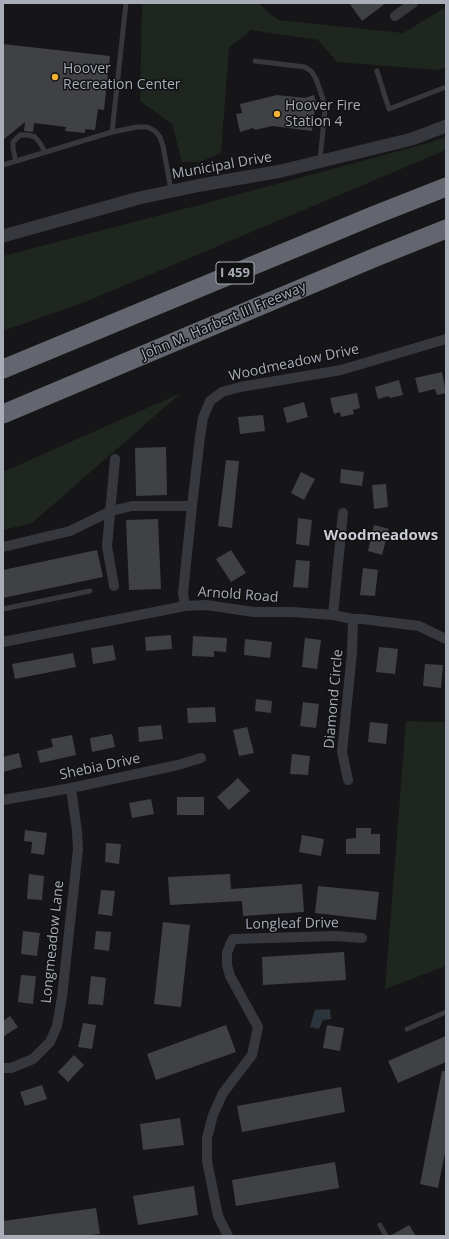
<!DOCTYPE html>
<style>
body{margin:0}
#map{position:relative;width:449px;height:1239px;overflow:hidden;background:#161618;font-family:"Open Sans",sans-serif}
canvas{display:block}
.frame{position:absolute;inset:0;border:4px solid #a8adb8;pointer-events:none}
</style>
<div id="map">
<canvas width="449" height="1239"></canvas>
<div class="frame"></div>
</div>
<script>
const ctx = document.querySelector('canvas').getContext('2d');
ctx.lineJoin = 'round';
function paint(path, color) { ctx.fillStyle = color; ctx.fill(path, 'evenodd'); }
const poly = rows => new Path2D(rows.map(r => 'M' + r).join(''));
function trace(path, color, width, dash) { ctx.strokeStyle = color; ctx.lineWidth = width; ctx.lineCap = dash ? 'butt' : 'round'; ctx.setLineDash(dash || []); ctx.stroke(path); }
function write(font, color, halo, rows, align = 'center') {
  ctx.font = font + ' "Open Sans",sans-serif'; ctx.lineWidth = 3; ctx.setLineDash([]); ctx.textBaseline = 'middle'; ctx.strokeStyle = halo; ctx.fillStyle = color; for (const [text, x, y, turn = 0] of rows) {
    ctx.save(); ctx.translate(x, y); ctx.rotate((+turn || 0) * Math.PI / 180); ctx.textAlign = isNaN(turn) ? turn : align; if (halo) ctx.strokeText(text, 0, 0); ctx.fillText(text, 0, 0); ctx.restore();
  }
}
paint(poly([
 [142,3,258,3,278,20,403,33,446,7,446,67,439,70,337,62,318,40,251,30,229,48,221,153,200,162,182,162,172,124,140,101],
 [446,137,446,150,85,302,3,331,3,256,199,205,428,143],
 [181,393,32,523,3,530,3,472],
 [406,721,446,722,446,966,385,989]
]), '#1e261f');
paint(poly([
 [330,1009,331,1019,323,1020,319,1029,310,1027,315,1010]
]), '#2c353c');
paint(poly([
 [349,3,386,3,362,21],
 [3,44,110,56,104,110,98,109,95,130,85,129,85,133,65,131,66,127,34,123,33,132,24,131,25,122,3,140],
 [277,95,305,98,314,95,316,102,312,131,272,126,255,130,253,128,240,132,236,114,242,113,240,104],
 [442,372,446,393,437,395,435,389,419,393,415,378],
 [399,380,403,395,390,398,389,396,378,399,375,387],
 [357,393,360,408,353,410,354,414,341,417,340,412,334,414,330,398],
 [304,402,308,417,287,423,283,408],
 [263,415,265,431,240,434,238,417],
 [166,447,167,495,136,496,135,448],
 [226,460,239,461,232,528,218,526],
 [341,469,364,472,362,486,340,483],
 [301,472,315,479,304,500,291,493],
 [386,484,388,507,374,509,372,485],
 [298,518,312,520,309,546,296,544],
 [158,519,161,589,129,590,126,520],
 [374,525,389,529,382,555,368,551],
 [97,550,103,577,3,598,3,570],
 [231,550,246,573,231,582,216,559],
 [296,560,310,561,308,588,293,587],
 [363,568,378,570,375,596,360,595],
 [171,635,172,649,146,651,145,637],
 [193,636,227,638,226,652,214,651,214,657,192,656],
 [305,638,321,640,317,669,302,667],
 [245,639,272,642,270,658,244,655],
 [113,645,116,660,93,664,91,648],
 [379,647,398,649,395,674,376,672],
 [73,653,76,667,15,679,12,664],
 [425,664,443,665,441,688,423,686],
 [256,699,272,701,271,713,255,711],
 [303,702,319,704,316,728,300,726],
 [215,707,216,722,188,723,187,708],
 [370,722,388,724,386,744,368,742],
 [161,725,163,739,139,742,138,727],
 [247,727,254,753,239,756,233,730],
 [112,734,115,747,92,752,90,738],
 [72,735,76,755,40,763,37,751,53,747,51,739],
 [19,753,22,767,3,772,3,757],
 [292,754,310,756,308,775,290,774],
 [238,778,250,791,229,810,217,797],
 [177,797,204,797,204,815,177,815],
 [151,799,154,814,132,818,129,803],
 [356,828,371,828,371,834,380,834,380,854,346,854,346,839,356,838],
 [25,830,47,833,44,855,31,853,32,842,24,841],
 [302,835,324,839,321,856,299,852],
 [106,843,121,844,119,864,105,862],
 [29,874,44,876,42,900,27,899],
 [230,874,231,889,302,884,304,912,243,916,242,901,170,905,168,877],
 [318,886,379,892,376,920,315,913],
 [101,890,115,891,112,916,98,914],
 [163,922,190,925,181,1007,154,1004],
 [23,931,40,933,37,956,21,954],
 [96,931,111,932,109,951,94,949],
 [344,952,346,980,263,985,262,957],
 [21,975,36,976,33,1004,18,1002],
 [91,976,106,978,103,1005,88,1004],
 [10,1016,18,1027,3,1037,3,1021],
 [83,1023,96,1025,92,1049,78,1047],
 [226,1025,236,1052,156,1080,147,1054],
 [327,1025,344,1028,340,1051,323,1048],
 [446,1036,446,1062,398,1083,388,1061],
 [74,1055,84,1065,68,1082,58,1072],
 [442,1071,446,1071,446,1148,438,1188,420,1184],
 [42,1085,47,1099,25,1106,20,1092],
 [341,1087,345,1112,242,1132,237,1106],
 [180,1118,184,1145,143,1150,140,1124],
 [335,1162,339,1188,236,1206,232,1180],
 [194,1186,198,1215,138,1225,133,1196],
 [96,1208,100,1234,83,1236,3,1236,3,1221],
 [409,1225,416,1236,390,1236]
]), '#404145');
trace(poly([
 [255,61,305,67,312,72,316,79,323,99,325,110,320,160],
 [377,71,389,109,446,87],
 [112,132,126,3],
 [16,161,13,149,13,142,20,135,28,135,35,137,40,143,45,152],
 [3,165,112,132,137,127,147,127,155,131,160,137,163,146,171,190],
 [3,609,90,591],
 [407,1029,446,1012],
 [380,1225,386,1236]
]), '#37383d', 5);
trace(poly([
 [395,16,413,3],
 [3,547,70,531,111,511,132,506,192,506],
 [114,586,107,546,115,459],
 [185,606,183,593,192,506,200,437,203,418,210,401,222,392,240,387,341,370,446,339],
 [333,615,343,513],
 [3,642,185,606,206,605,254,612,292,612,333,615,353,619,362,619,419,626,446,639],
 [348,780,342,752,352,653,353,619],
 [3,800,71,788,178,765,201,758],
 [3,1068,11,1068,33,1059,50,1042,57,1026,62,997,78,849,77,831,71,788],
 [228,1236,218,1216,207,1161,207,1138,213,1115,223,1093,252,1055,258,1027,230,976,227,965,227,953,230,945,233,939,335,936,362,938]
]), '#37383d', 10);
trace(poly([
 [3,236,139,198,201,185,281,171,412,139,446,126]
]), '#37383d', 13);
trace(poly([
 [3,369,375,215,446,187],
 [3,414,376,257,446,229]
]), '#63666e', 19);
for (const [x, y, r, color] of [
 [55,77,4,"#f2b134"],
 [277,114,4,"#f2b134"]
]) { const dot = new Path2D(); dot.arc(x, y, r, 0, 2 * Math.PI); ctx.fillStyle = color; ctx.fill(dot); trace(dot, '#111113', 1.5); }
for (const [x, y, w] of [
 [235,273,38]
]) { const box = new Path2D(); box.roundRect(x - w / 2, y - 11, w, 22, 3); ctx.fillStyle = '#111113'; ctx.fill(box); trace(box, '#a8adb8', 1); }
write('bold 13px', '#a8adb8', null, [
 ["I 459",235,273]
]);
write('14px', '#a8adb8', '#111113', [
 ["Hoover",63,69],
 ["Recreation Center",63,85],
 ["Hoover Fire",285,106],
 ["Station 4",285,122]
], 'left');
write('14px', '#a8adb8', '#111113', [
 ["Municipal Drive",222,166,-10],
 ["John M. Harbert III Freeway",224,321,-23],
 ["Woodmeadow Drive",294,363,-12],
 ["Arnold Road",238,595,4],
 ["Diamond Circle",334,699,-85],
 ["Shebia Drive",100,767,-12],
 ["Longleaf Drive",292,924,-1],
 ["Longmeadow Lane",53,942,-84]
]);
write('bold 15px', '#c9ccd4', '#111113', [
 ["Woodmeadows",381,536]
]);
</script>
